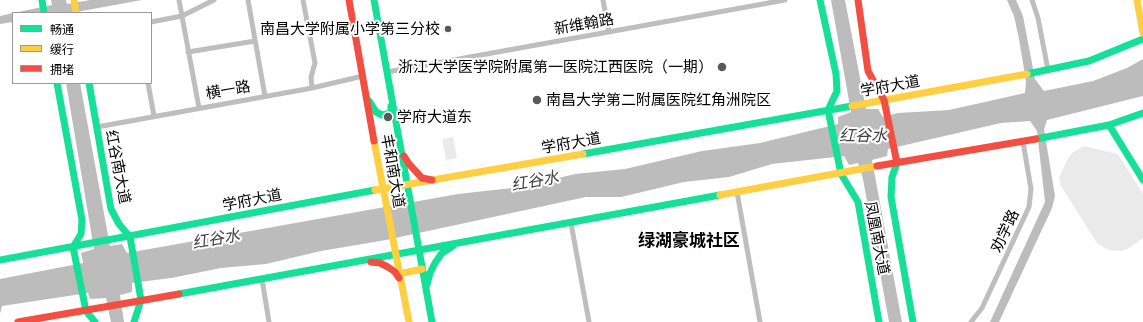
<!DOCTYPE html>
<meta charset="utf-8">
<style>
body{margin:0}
#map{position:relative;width:1143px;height:322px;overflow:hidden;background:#fff;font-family:Commissioner,"Noto Sans SC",sans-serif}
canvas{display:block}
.legend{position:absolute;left:12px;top:12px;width:140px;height:72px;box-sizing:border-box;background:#fff;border:1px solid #999;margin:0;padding:5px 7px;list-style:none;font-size:12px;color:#000}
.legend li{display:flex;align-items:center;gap:8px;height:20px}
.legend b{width:20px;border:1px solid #999}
</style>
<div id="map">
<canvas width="1143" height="322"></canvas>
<ul class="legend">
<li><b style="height:5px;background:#16e098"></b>畅通</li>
<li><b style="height:5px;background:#ffcf43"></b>缓行</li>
<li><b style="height:5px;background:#f24e42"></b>拥堵</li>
</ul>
</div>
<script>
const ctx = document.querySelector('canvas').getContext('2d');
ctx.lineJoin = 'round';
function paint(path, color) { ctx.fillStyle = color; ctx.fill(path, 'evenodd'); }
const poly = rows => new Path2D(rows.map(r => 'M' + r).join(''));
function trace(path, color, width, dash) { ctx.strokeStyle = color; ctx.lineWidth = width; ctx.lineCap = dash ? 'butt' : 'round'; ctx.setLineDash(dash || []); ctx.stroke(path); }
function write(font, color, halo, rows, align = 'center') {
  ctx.font = font + ' Commissioner,"Noto Sans SC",sans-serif'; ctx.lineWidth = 4; ctx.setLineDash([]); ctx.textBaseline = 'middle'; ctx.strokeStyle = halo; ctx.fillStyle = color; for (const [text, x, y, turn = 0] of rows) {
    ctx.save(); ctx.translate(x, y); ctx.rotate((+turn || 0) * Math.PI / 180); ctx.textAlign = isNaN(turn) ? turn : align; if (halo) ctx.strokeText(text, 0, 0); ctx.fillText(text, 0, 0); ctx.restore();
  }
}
paint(poly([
 [453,137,457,158,446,160,442,139],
 [1084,146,1118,154,1143,194,1143,238,1129,248,1122,251,1109,250,1103,247,1097,243,1061,186,1059,178,1066,162,1072,153]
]), '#eaeaea');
paint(poly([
 [51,0,66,0,67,4,90,0,142,0,71,13,13,13,52,5],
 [831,0,845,0,866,109,878,109,883,117,898,113,949,110,1025,93,1026,81,1019,39,1014,16,1007,0,1016,0,1023,16,1035,79,1044,91,1093,81,1127,68,1143,59,1143,96,1047,120,1044,129,1055,196,1052,208,999,322,990,322,1045,202,1037,131,1030,121,1001,123,888,149,887,156,872,160,902,322,889,322,863,179,858,163,849,165,844,156,772,164,729,177,684,182,621,197,586,197,386,240,321,251,266,264,221,268,171,278,132,283,132,292,120,295,124,322,111,322,106,298,90,299,88,293,2,306,0,314,0,279,83,263,81,253,94,249,66,83,80,83,110,246,122,244,127,253,458,194,521,187,575,174,625,169,702,151,760,143,838,124,838,117,851,112],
 [13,13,13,22,0,24,0,16]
]), '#bcbcbc');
trace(poly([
 [179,0,199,108],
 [248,0,265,96],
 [303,0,315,63,311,77,312,88],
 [603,0,609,32],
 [1032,0,1038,18,1048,70],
 [151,22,182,16,214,0],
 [188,52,255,41],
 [387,72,785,0],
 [148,83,154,116],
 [97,127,312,88,363,76],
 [737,192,760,322],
 [571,223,589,322],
 [262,279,269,322],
 [971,322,982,308,1029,207,1031,189,1023,142]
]), '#bebebe', 5);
trace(poly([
 [42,0,44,13],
 [374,0,432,322],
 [820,0,836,74,837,91,828,110,841,174,858,202,879,322],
 [1027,74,1089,61,1143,39],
 [57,83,82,220,81,234,73,247,86,311,95,322],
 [89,83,111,209,119,224,130,237,141,300,134,322],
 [369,101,376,112,382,115,391,113,391,106],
 [1109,125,1143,180],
 [1036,139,1109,125,1143,113],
 [583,154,852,106],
 [897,163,892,177,891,197,913,322],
 [0,260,375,190],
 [427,285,430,273,435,263,442,253,453,246],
 [179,294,720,195]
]), '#16e098', 7);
trace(poly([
 [74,0,76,13],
 [1137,0,1143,33],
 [852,106,1027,74],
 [374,141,409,322],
 [375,190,583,154],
 [720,195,877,166],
 [399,274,422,269]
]), '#ffcf43', 7);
trace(poly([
 [349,0,374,141],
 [858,0,868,71,884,100,897,163],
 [404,156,409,164,422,178,432,180],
 [877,166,1036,139],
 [371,262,380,263,388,267,395,272,399,278],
 [18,322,179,294]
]), '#f24e42', 7);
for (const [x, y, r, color] of [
 [448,29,4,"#595959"],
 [722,67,5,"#595959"],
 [537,100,5,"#595959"],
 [388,117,5,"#595959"]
]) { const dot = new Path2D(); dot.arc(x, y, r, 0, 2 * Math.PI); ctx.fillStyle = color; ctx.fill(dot); trace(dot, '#fff', 1.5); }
write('15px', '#000', '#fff', [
 ["新维翰路",584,24,-10],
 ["学府大道",890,86,-10],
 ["横一路",228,90,-10],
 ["学府大道",571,143,-10],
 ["红谷南大道",118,167,79],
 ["丰和南大道",393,171,80],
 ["学府大道",252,200,-11],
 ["劝学路",1005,231,-65],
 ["凤凰南大道",877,238,79]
]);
write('15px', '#000', '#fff', [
 ["南昌大学附属小学第三分校",440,29],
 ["浙江大学医学院附属第一医院江西医院（一期）",713,67],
 ["南昌大学第二附属医院红角洲院区",546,100,"left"],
 ["学府大道东",397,117,"left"]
], 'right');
write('italic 16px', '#414141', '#fff', [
 ["红谷水",863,136],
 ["红谷水",535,181,-10],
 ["红谷水",216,239,-10]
]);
write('bold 17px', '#000', '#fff', [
 ["绿湖豪城社区",689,240]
]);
</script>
